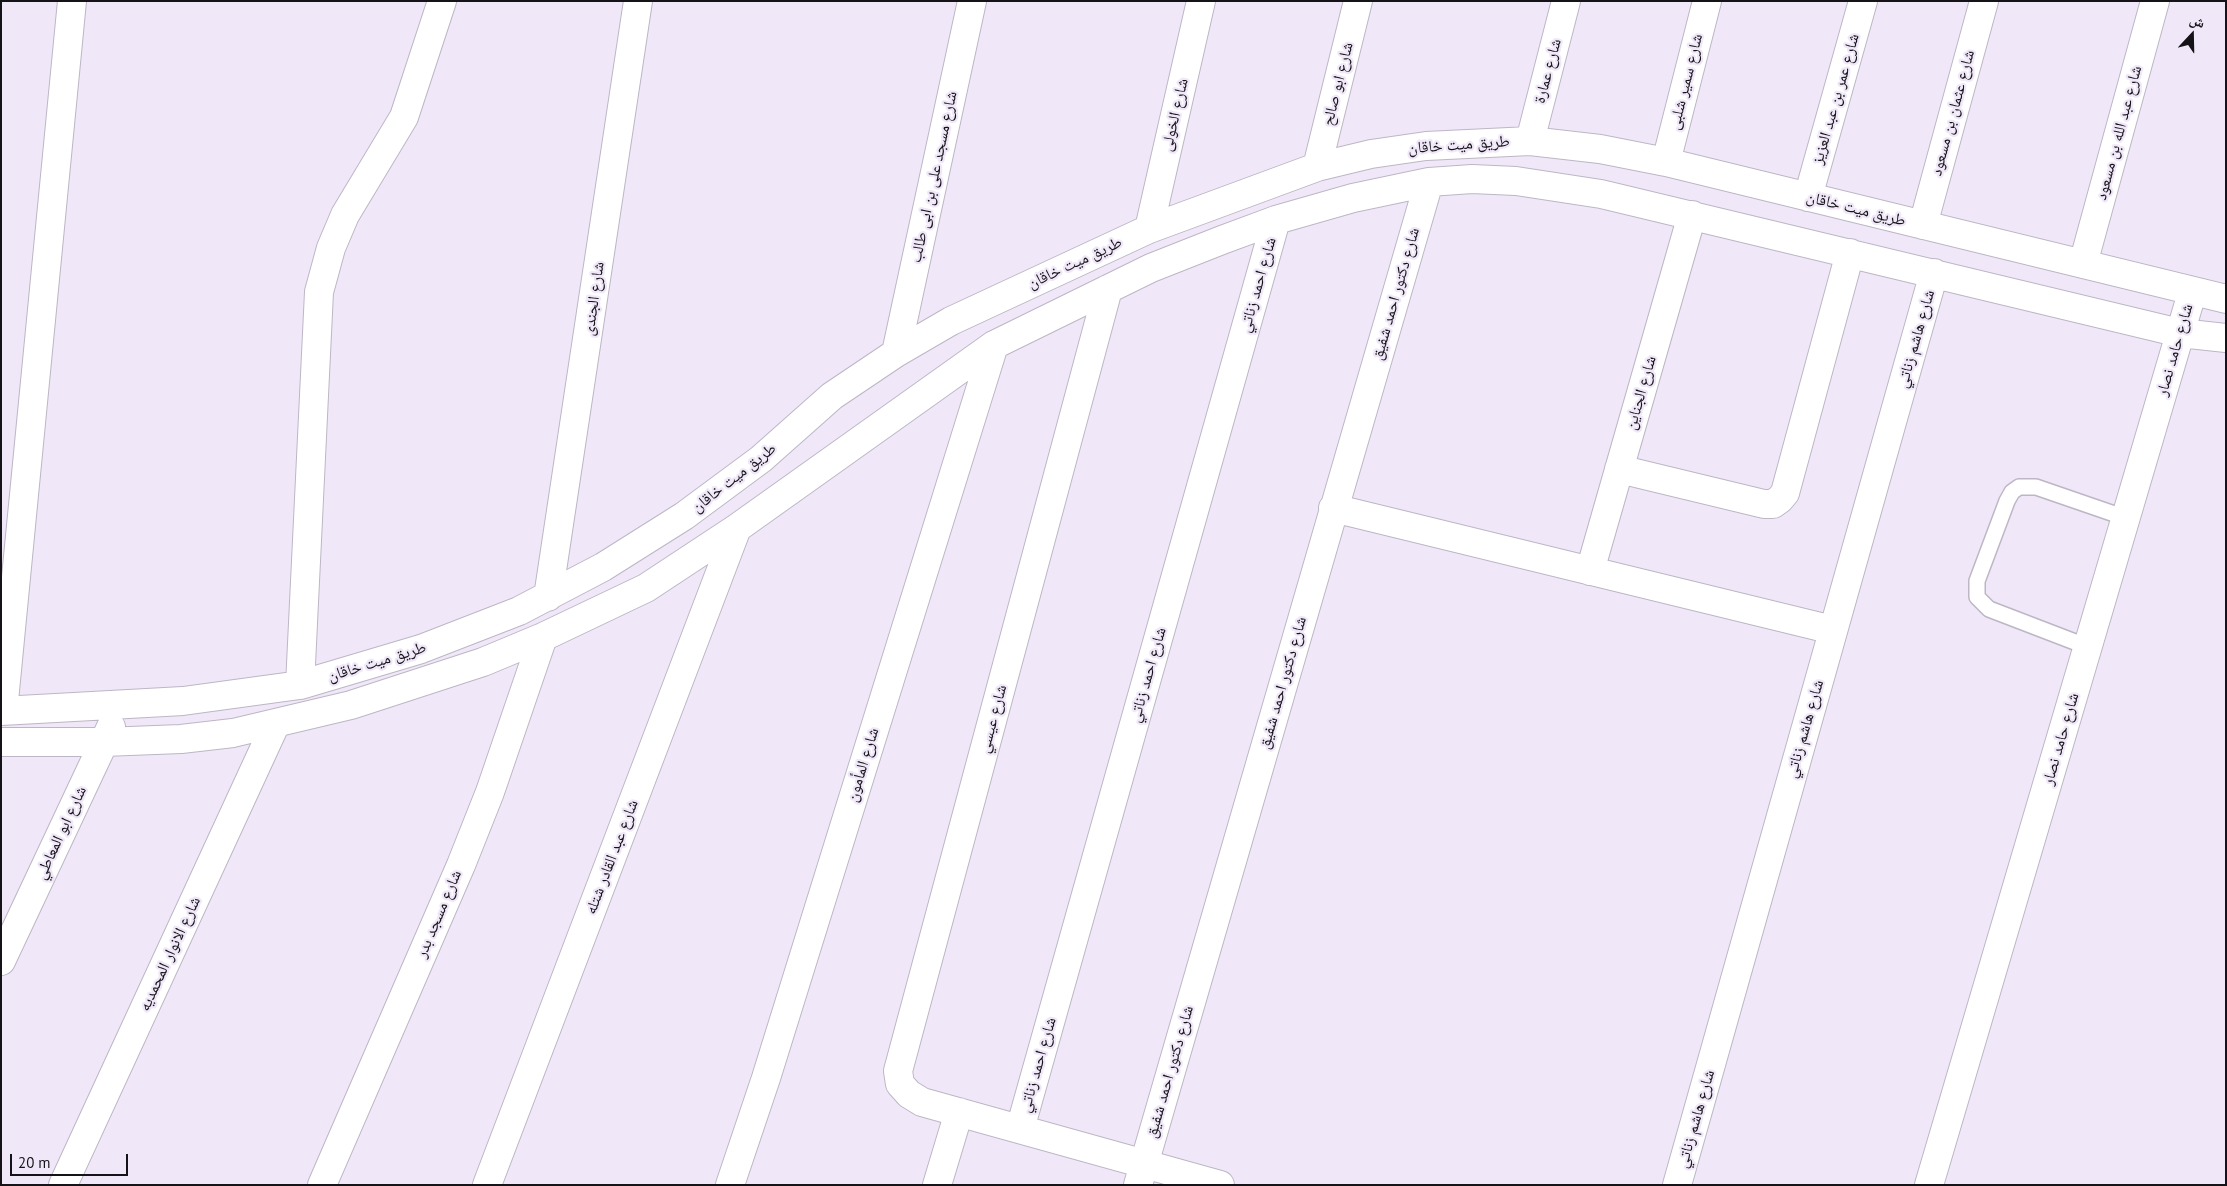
<!DOCTYPE html>
<meta charset="utf-8">
<style>
body{margin:0}
#map{position:relative;width:2227px;height:1186px;overflow:hidden;background:#f0e8f8;font-family:"PT Sans","Noto Naskh Arabic",sans-serif}
canvas{display:block}
.frame{position:absolute;inset:0;border:2px solid #151318;pointer-events:none}
.north{position:absolute;left:2167px;top:10px;width:50px;height:50px;-webkit-text-stroke:4px #f0e8f8;paint-order:stroke;rotate:21deg;font-size:14px;font-weight:700;line-height:20px;text-align:center;color:#151318}
.north::after{content:'';display:block;margin:auto;width:18px;height:22px;background:#151318;clip-path:polygon(50% 0,100% 100%,50% 72%,0 100%)}
.scale{position:absolute;left:10px;top:1154px;width:118px;height:22px;box-sizing:border-box;border:2px solid #151318;border-top:0;padding-left:6px;font-size:15px;line-height:18px;white-space:nowrap;color:#151318;-webkit-text-stroke:4px #f0e8f8;paint-order:stroke}
</style>
<div id="map">
<canvas width="2227" height="1186"></canvas>
<div class="frame"></div>
<div class="north">ش</div>
<div class="scale">20 m</div>
</div>
<script>
const ctx = document.querySelector('canvas').getContext('2d');
ctx.lineJoin = 'round';
const poly = rows => new Path2D(rows.map(r => 'M' + r).join(''));
function trace(path, color, width, dash) { ctx.strokeStyle = color; ctx.lineWidth = width; ctx.lineCap = dash ? 'butt' : 'round'; ctx.setLineDash(dash || []); ctx.stroke(path); }
function write(font, color, halo, rows, align = 'center') {
  ctx.font = font + ' "PT Sans","Noto Naskh Arabic",sans-serif'; ctx.lineWidth = 4.5; ctx.setLineDash([]); ctx.textBaseline = 'middle'; ctx.strokeStyle = halo; ctx.fillStyle = color; for (const [text, x, y, turn = 0] of rows) {
    ctx.save(); ctx.translate(x, y); ctx.rotate((+turn || 0) * Math.PI / 180); ctx.textAlign = isNaN(turn) ? turn : align; if (halo) ctx.strokeText(text, 0, 0); ctx.fillText(text, 0, 0); ctx.restore();
  }
}
const service = poly([
 [2088,647,1989,609,1977,597,1977,581,2007,501,2012,492,2019,487,2036,487,2126,518]
]);
const minor = poly([
 [1530,141,1566,1],
 [1666,162,1707,1],
 [1317,167,1358,1],
 [1808,197,1863,1],
 [1923,225,1984,1],
 [1149,229,1201,1],
 [2083,264,2155,1],
 [1108,289,898,1071,900,1084,909,1094,922,1102,1220,1185],
 [896,353,972,1],
 [1619,469,1764,504,1773,504,1780,499,1785,493,1850,253],
 [1333,508,1833,630],
 [1590,571,1692,215],
 [548,597,638,1],
 [300,685,319,292,331,248,345,215,404,117,442,1],
 [1,711,183,701,300,685,421,649,519,611,603,567,684,516,761,459,832,396,896,353,951,321,1149,229,1317,167,1371,154,1426,146,1530,141,1600,149,1666,162,2226,299],
 [3,711,72,1],
 [1,742,104,742,181,739,233,733,351,705,483,662,543,637,646,588,737,528,994,345,1151,268,1222,240,1276,220,1353,198,1429,182,1472,179,1516,181,1601,194,2180,333,2226,338],
 [1,961,111,727],
 [1020,1129,1276,220],
 [63,1185,276,723],
 [322,1185,461,865,490,792,543,637],
 [487,1185,737,528],
 [730,1185,766,1078,994,345],
 [937,1185,959,1112],
 [1138,1185,1429,182],
 [1677,1185,1934,273],
 [1929,1185,2192,293]
]);
trace(service, '#bdb6c5', 18);
trace(minor, '#bdb6c5', 30);
trace(service, '#fff', 15);
trace(minor, '#fff', 28);
write('16px', '#151318', '#f0e8f8', [
 ["شارع عمارة",1548,71,-75],
 ["شارع سمير شلبى",1686,82,-76],
 ["شارع ابو صالح",1338,84,-76],
 ["شارع عمر بن عبد العزيز",1836,99,-74],
 ["شارع عثمان بن مسعود",1953,113,-75],
 ["شارع الخولى",1175,115,-77],
 ["شارع عبد الله بن مسعود",2119,133,-75],
 ["طريق ميت خاقان",1459,145,-4],
 ["شارع مسجد على بن ابى طالب",934,177,-78],
 ["طريق ميت خاقان",1856,209,14],
 ["طريق ميت خاقان",1075,263,-25],
 ["شارع احمد زناتي",1258,285,-74],
 ["شارع دكتور احمد شفيق",1396,294,-74],
 ["شارع الجندى",594,299,-82],
 ["شارع هاشم زناتي",1916,339,-74],
 ["شارع حامد نصار",2175,350,-74],
 ["شارع الجناين",1641,393,-74],
 ["طريق ميت خاقان",734,478,-38],
 ["طريق ميت خاقان",377,662,-17],
 ["شارع احمد زناتي",1148,675,-74],
 ["شارع دكتور احمد شفيق",1283,683,-74],
 ["شارع عيسي",993,719,-75],
 ["شارع هاشم زناتي",1805,729,-74],
 ["شارع حامد نصار",2061,739,-74],
 ["شارع المأمون",863,765,-73],
 ["شارع ابو المعاطي",61,833,-65],
 ["شارع عبد القادر شتله",612,857,-69],
 ["شارع مسجد بدر",439,914,-67],
 ["شارع الانوار المحمديه",170,954,-65],
 ["شارع احمد زناتي",1038,1065,-74],
 ["شارع دكتور احمد شفيق",1170,1072,-74],
 ["شارع هاشم زناتي",1696,1119,-74]
]);
</script>
